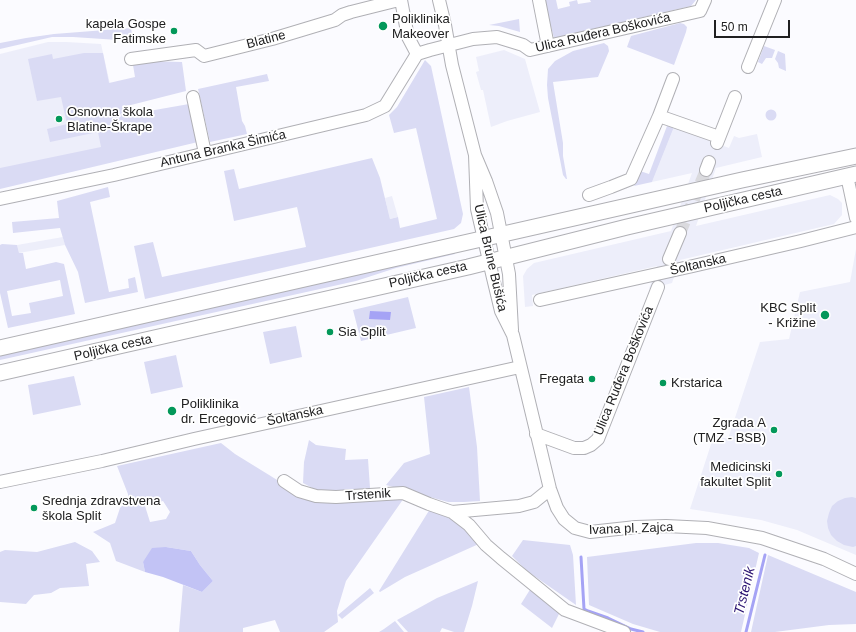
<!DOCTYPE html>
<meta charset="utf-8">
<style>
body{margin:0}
#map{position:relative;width:856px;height:632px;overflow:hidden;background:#fbfbff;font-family:Helvetica,sans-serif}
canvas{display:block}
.scale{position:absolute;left:714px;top:20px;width:76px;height:18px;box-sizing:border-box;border:2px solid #202021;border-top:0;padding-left:5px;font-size:12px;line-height:14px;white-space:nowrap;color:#202021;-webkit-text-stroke:3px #fff;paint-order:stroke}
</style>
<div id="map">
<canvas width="856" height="632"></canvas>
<div class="scale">50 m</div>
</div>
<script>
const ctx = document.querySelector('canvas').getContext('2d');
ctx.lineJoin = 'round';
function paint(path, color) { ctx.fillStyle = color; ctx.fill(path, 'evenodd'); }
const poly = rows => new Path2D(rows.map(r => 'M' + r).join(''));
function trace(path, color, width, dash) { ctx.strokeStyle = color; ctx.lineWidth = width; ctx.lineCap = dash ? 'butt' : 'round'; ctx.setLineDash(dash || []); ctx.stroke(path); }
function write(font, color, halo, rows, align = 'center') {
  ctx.font = font + ' Helvetica,sans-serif'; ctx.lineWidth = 3.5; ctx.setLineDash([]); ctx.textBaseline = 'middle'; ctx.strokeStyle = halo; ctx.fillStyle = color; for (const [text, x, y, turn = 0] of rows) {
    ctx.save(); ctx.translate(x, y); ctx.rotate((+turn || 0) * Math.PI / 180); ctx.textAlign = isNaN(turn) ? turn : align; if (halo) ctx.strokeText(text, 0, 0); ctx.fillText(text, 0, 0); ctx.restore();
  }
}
paint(poly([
 [48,42,66,42,101,44,126,155,0,183,0,54],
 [504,50,525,59,540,112,507,121,491,127,483,90,481,90,476,72,479,71,476,57],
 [674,127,729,148,734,136,739,138,757,134,762,157,716,168,696,226,830,195,838,199,842,203,842,215,834,224,680,260,672,283,649,289,657,266,532,295,533,306,525,307,523,276,527,269,534,263,671,231,692,173,652,182],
 [392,196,398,217,390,219,385,198],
 [63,237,65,245,19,253,17,245],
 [856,249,856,555,797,530,761,520,690,509,714,435,728,439,760,342,789,339,800,292,850,282]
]), '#edeefa');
paint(poly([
 [544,0,556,0,558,9,570,6,569,2,577,0,578,4,591,2,590,0,696,0,691,6,554,38],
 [519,19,520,32,499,26,489,25],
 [680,23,684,24,687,27,686,32,674,65,627,47,631,36],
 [131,28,133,41,73,37,52,37,0,49,0,43,26,38,54,34],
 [604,43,608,46,609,51,598,77,553,82,563,143,563,156,567,179,566,179,563,175,548,98,547,85,548,69,555,61,573,51],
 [764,46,775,50,772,58,766,58,762,64,758,62],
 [778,51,785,54,786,71,779,68,778,63,775,59],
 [84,53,103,53,109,83,135,77,133,65,146,61,182,62,186,91,127,106,128,111,132,114,189,104,198,142,0,189,0,168,101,147,98,132,50,142,47,129,67,124,61,97,37,101,28,59,52,54,53,59],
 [425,60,431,66,463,214,461,223,454,229,145,299,134,246,153,242,162,277,306,247,297,207,234,221,224,171,234,169,239,189,372,158,380,178,390,219,398,217,400,228,437,219,416,128,394,133,389,115,397,107],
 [267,74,269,81,236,87,242,121,245,126,247,134,210,142,198,89],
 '765.5 115a5.5 5.5 0 1 1 11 0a5.5 5.5 0 1 1-11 0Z',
 [667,126,674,127,652,182,634,186,640,171,649,174],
 [108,187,110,197,90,202,109,292,129,288,128,279,135,277,138,292,85,303,78,272,65,245,60,228,13,233,12,222,59,218,57,201],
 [2,244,17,245,19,253,23,253,26,269,56,262,64,264,75,314,8,328,0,293,0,245],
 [60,280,63,296,29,303,31,313,12,316,7,291],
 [454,250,455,254,396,268,356,281,0,360,0,354],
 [408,297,416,328,361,341,353,310],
 [296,326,302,357,270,364,263,332],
 [176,355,183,387,151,394,144,362],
 [74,376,81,405,33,415,28,385],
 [469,387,477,447,480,501,464,502,448,502,386,485,404,463,430,454,424,397],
 [309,440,316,445,346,449,345,460,368,459,370,488,337,491,316,490,303,483,304,462],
 [221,443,235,454,308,499,404,498,346,581,337,611,338,622,324,632,280,632,275,620,243,628,243,632,179,632,183,585,202,592,213,581,200,565,191,551,166,547,143,562,145,572,116,561,110,543,93,532,115,523,120,508,128,500,128,494,117,466],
 [163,501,170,512,166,519,150,522,145,506],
 [852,497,856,498,856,546,853,547,844,545,837,541,831,535,828,528,827,521,829,513,832,506,838,501,845,498],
 [430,509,456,521,481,543,405,577,380,592,379,591],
 [523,540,570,545,573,555,576,605,527,571,512,556],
 [75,542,92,551,100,562,86,564,89,586,60,588,51,593,34,595,26,604,0,602,0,552,5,550,37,552],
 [696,543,718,543,749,548,759,553,741,632,660,632,633,624,589,605,587,557],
 [768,555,856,592,856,624,829,625,775,632,751,632],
 [478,581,472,606,464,632,454,632,442,628,440,632,408,632,397,620,437,598],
 [370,588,374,593,342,619,338,615],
 [531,588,560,612,552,628,521,604],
 [395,621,404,632,379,632,384,629]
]), '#dadbf4');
paint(poly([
 [166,547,191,551,200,565,213,581,202,592,163,577,145,572,143,562,152,548]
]), '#c2c3f5');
paint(poly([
 [370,311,391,312,390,320,369,319]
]), '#a5a3f5');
trace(poly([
 [581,557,584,609,588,611,608,618,631,629,643,632],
 [746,632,765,555]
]), '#a5a3f5', 3);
trace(poly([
 [680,233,706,170]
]), '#dadade', 12, [12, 6]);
const minor = poly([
 [401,0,408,37,417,54],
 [439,0,445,25,452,65,475,155,486,181,497,213,509,274,512,330],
 [539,0,548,46],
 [131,59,196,50,204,56,272,39,335,20,342,15,351,12,399,0],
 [748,67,775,0],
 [193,97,205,153],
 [659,116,673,79],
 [717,143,735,97],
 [475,155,477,209,493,278,501,311,513,335,550,489,557,508,564,519,575,528,590,532,636,527,666,526,707,528,762,538,824,559,856,574],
 [706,170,709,162],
 [847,176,856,218],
 [589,195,611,187,631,179,659,116,719,137],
 [0,199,114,175,366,115,385,106,417,54,430,50,473,39,497,37,523,45,530,50,700,11,705,0],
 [669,259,680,233],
 [540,300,693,266,801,241,856,227],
 [536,434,574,448,584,448,591,445,598,439,658,287],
 [284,481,299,491,316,496,336,497,403,493,429,504,452,512,469,525,486,545,501,558,565,610,624,632],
 [0,482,102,461,194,439,520,367],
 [452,512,519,506,534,502,550,489]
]);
const major = poly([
 [0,348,742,180,856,156],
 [0,373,468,267,627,227,856,174]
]);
trace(minor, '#b0b0b5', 14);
trace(major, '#b0b0b5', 17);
trace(minor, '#fff', 12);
trace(major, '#fff', 15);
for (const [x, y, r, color] of [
 [383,26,5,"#03985a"],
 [174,31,4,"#03985a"],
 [59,119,4,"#03985a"],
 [825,315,5,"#03985a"],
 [330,332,4,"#03985a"],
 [592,379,4,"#03985a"],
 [663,383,4,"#03985a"],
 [172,411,5,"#03985a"],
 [774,430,4,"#03985a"],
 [779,474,4,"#03985a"],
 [34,508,4,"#03985a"]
]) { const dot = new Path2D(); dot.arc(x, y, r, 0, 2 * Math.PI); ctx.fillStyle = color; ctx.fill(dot); trace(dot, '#fff', 1.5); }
write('13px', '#202021', '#fff', [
 ["Poliklinika",392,19],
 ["Makeover",392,34],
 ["kapela Gospe",166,24,"right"],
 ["Fatimske",166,39,"right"],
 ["Osnovna škola",67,112],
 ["Blatine-Škrape",67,127],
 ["KBC Split",816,308,"right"],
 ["- Križine",816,323,"right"],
 ["Sia Split",338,332],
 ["Fregata",584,379,"right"],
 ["Krstarica",671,383],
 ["Poliklinika",181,404],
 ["dr. Ercegović",181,419],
 ["Zgrada A",766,423,"right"],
 ["(TMZ - BSB)",766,438,"right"],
 ["Medicinski",771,467,"right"],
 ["fakultet Split",771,482,"right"],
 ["Srednja zdravstvena",42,501],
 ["škola Split",42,516]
], 'left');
write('13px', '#202021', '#fff', [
 ["Ulica Ruđera Boškovića",603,33,-13],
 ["Blatine",266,40,-15],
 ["Antuna Branka Šimića",223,149,-13],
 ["Poljička cesta",743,200,-13],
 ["Ulica Brune Bušića",490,258,77],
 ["Šoltanska",698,265,-13],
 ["Poljička cesta",428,275,-13],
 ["Poljička cesta",113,348,-13],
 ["Ulica Ruđera Boškovića",624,371,-68],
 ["Šoltanska",295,416,-12],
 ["Trstenik",368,495,-4],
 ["Ivana pl. Zajca",631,529,-2]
]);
write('italic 14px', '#2a1371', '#fff', [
 ["Trstenik",745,591,-76]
]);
</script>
